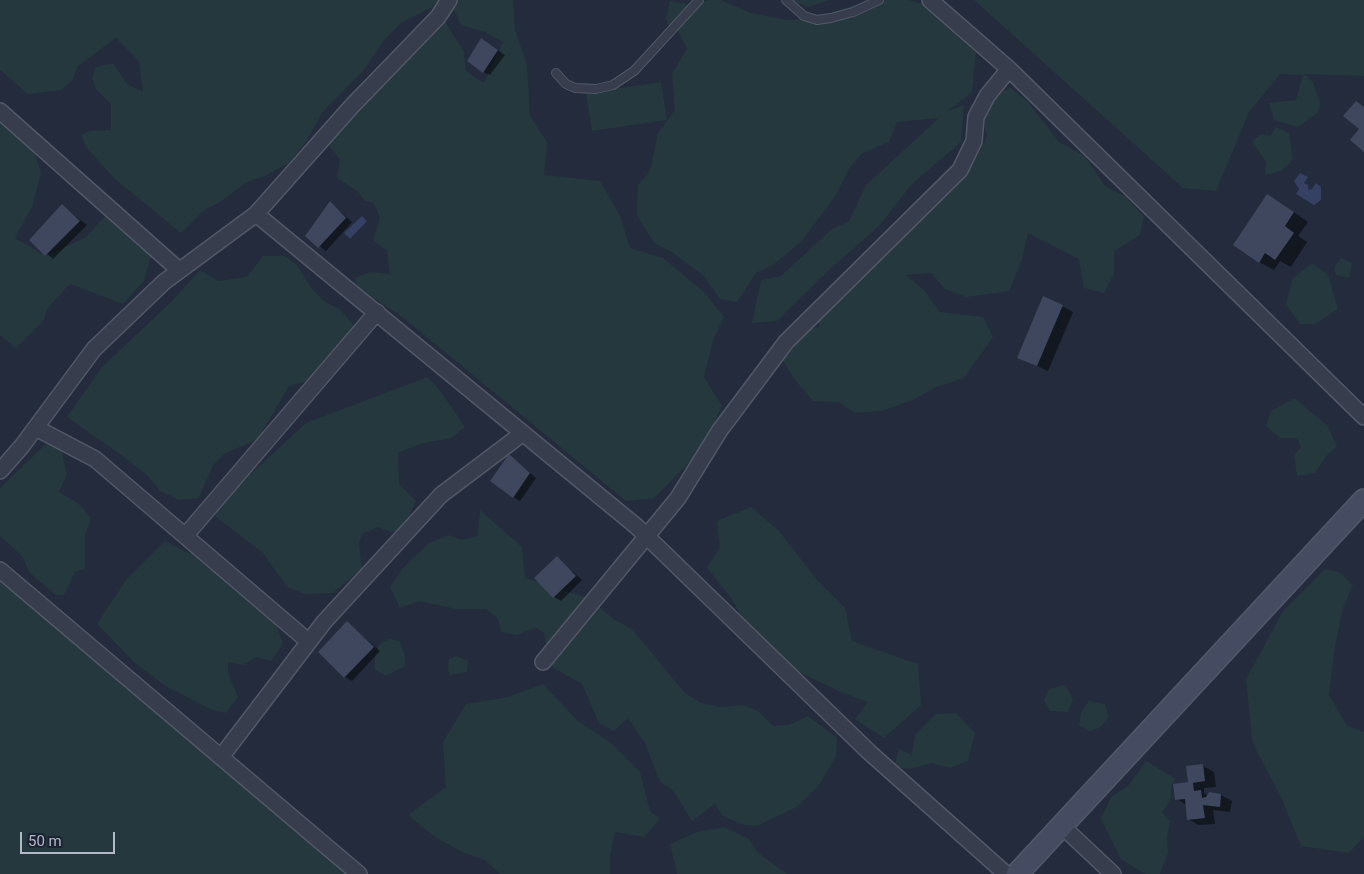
<!DOCTYPE html>
<style>
body{margin:0}
#map{position:relative;width:1364px;height:874px;overflow:hidden;background:#232b3d;font-family:Roboto,sans-serif}
canvas{display:block}
.scale{position:absolute;left:20px;top:832px;width:95px;height:22px;box-sizing:border-box;border:2px solid #b3b8c9;border-top:0;padding-left:6px;font-size:15px;line-height:18px;white-space:nowrap;color:#b3b8c9;-webkit-text-stroke:4px #1c2232;paint-order:stroke}
</style>
<div id="map">
<canvas width="1364" height="874"></canvas>
<div class="scale">50 m</div>
</div>
<script>
const ctx = document.querySelector('canvas').getContext('2d');
ctx.lineJoin = 'round';
function paint(path, color) { ctx.fillStyle = color; ctx.fill(path, 'evenodd'); }
const poly = rows => new Path2D(rows.map(r => 'M' + r).join(''));
function trace(path, color, width, dash) { ctx.strokeStyle = color; ctx.lineWidth = width; ctx.lineCap = dash ? 'butt' : 'round'; ctx.setLineDash(dash || []); ctx.stroke(path); }
paint(poly([
 [0,0,439,0,431,8,402,22,386,38,363,71,322,113,306,142,289,163,265,176,247,182,220,202,203,211,181,233,115,179,86,147,81,135,90,131,111,130,111,104,96,89,92,78,96,67,113,63,127,84,143,92,139,61,116,38,78,66,72,81,61,90,28,94,0,70],
 [453,0,513,0,515,30,527,65,530,116,547,142,544,175,600,181,620,216,630,248,663,258,704,292,724,317,713,341,704,377,722,406,699,453,654,498,626,501,401,316,369,295,357,285,355,278,370,272,390,274,387,251,373,240,380,218,374,203,365,201,357,191,337,178,340,160,328,144,334,115,345,99,404,42,443,18,464,52,466,71,484,83,503,42,485,32,461,25,451,3],
 [708,0,721,0,751,13,788,20,813,18,871,0,909,0,941,10,976,53,972,92,948,111,964,105,961,142,911,185,880,225,828,271,777,321,752,323,761,280,781,276,832,229,849,221,866,185,939,118,897,122,889,142,861,154,849,169,836,195,800,243,774,264,756,273,737,302,720,299,704,276,672,252,654,243,637,215,638,185,650,171,658,133,675,110,672,74,687,48,678,31,668,25,666,19,670,1,693,5],
 [789,0,829,0,809,7],
 [974,0,1364,0,1364,76,1304,74,1313,82,1321,104,1317,113,1298,127,1274,120,1269,103,1296,100,1303,75,1280,74,1249,112,1216,191,1183,188],
 [661,82,667,120,592,131,586,93],
 [1010,87,1028,102,1059,142,1085,156,1105,186,1126,197,1144,217,1140,235,1114,251,1114,274,1104,293,1084,288,1079,259,1028,233,1022,260,1009,291,966,297,945,289,931,273,906,275,924,290,940,312,983,317,993,337,964,378,936,387,913,400,881,411,855,413,839,402,813,401,795,380,780,356,801,330,819,327,819,304,863,274,862,253,895,229,908,208,917,199,973,164,987,136,980,107],
 [0,105,32,143,41,173,32,207,15,238,46,256,86,237,108,213,153,249,144,281,123,304,70,284,47,309,44,320,16,348,0,335],
 [1276,127,1289,133,1293,160,1281,171,1265,175,1266,162,1252,141,1261,134,1270,136],
 [263,256,285,256,297,265,312,289,324,301,341,310,358,331,311,380,289,386,258,439,224,454,213,465,199,498,179,500,160,491,149,477,124,457,67,417,101,368,171,302,200,270,218,281,247,277],
 [1341,258,1352,263,1349,278,1336,275,1334,267],
 [1312,263,1328,275,1338,309,1315,324,1300,324,1286,304,1293,278],
 [428,377,441,392,465,427,451,438,420,444,398,453,399,484,416,501,409,517,401,531,391,532,378,527,362,534,359,543,362,569,333,593,304,594,287,587,263,553,216,517,218,504,306,423],
 [1294,398,1327,425,1337,446,1326,456,1315,473,1297,476,1294,455,1301,447,1297,438,1280,438,1266,426,1271,411],
 [52,438,62,453,67,474,59,492,78,503,91,518,85,536,85,569,75,572,64,595,56,595,30,573,22,556,0,536,0,488],
 [751,507,779,531,818,581,845,608,852,641,918,664,921,705,884,738,855,719,868,702,843,693,799,672,759,645,731,598,707,568,720,547,717,521],
 [480,510,522,547,525,578,588,598,615,620,633,630,684,692,701,703,721,707,743,705,758,711,773,726,789,725,808,716,837,738,836,756,820,784,797,807,757,826,744,825,723,816,715,804,692,821,673,790,660,782,645,743,628,718,614,731,599,723,582,684,550,666,544,633,536,628,516,635,501,632,498,619,486,609,456,609,419,601,400,608,390,587,403,568,429,543,449,535,461,540,478,536],
 [165,541,188,553,213,552,277,627,283,644,271,661,256,657,244,665,228,662,228,673,238,697,226,713,212,710,164,685,134,662,97,624,126,580],
 [1325,569,1339,572,1353,585,1343,608,1335,647,1329,695,1347,726,1364,732,1364,837,1349,853,1301,846,1281,797,1256,750,1252,738,1246,679,1283,611],
 [0,577,353,871,366,874,0,874],
 [389,638,400,642,405,657,405,666,386,676,375,670,375,657,379,645],
 [457,656,468,661,467,672,450,675,448,670,449,659],
 [543,684,578,721,611,743,640,772,650,811,660,819,644,837,615,832,610,856,610,874,500,874,485,860,464,853,435,837,408,815,446,787,443,742,466,704,508,697],
 [1065,685,1073,699,1068,712,1050,711,1044,700,1049,689],
 [1089,701,1105,704,1108,715,1108,719,1099,728,1090,731,1079,726,1081,712],
 [956,713,975,733,968,761,950,768,931,763,910,769,894,767,899,749,912,755,915,735,936,714],
 [1146,761,1176,779,1171,786,1171,798,1162,813,1170,821,1167,837,1168,853,1160,874,1145,874,1121,859,1101,819,1111,797,1128,786],
 [724,827,749,839,757,852,787,874,677,874,670,844,697,832]
]), '#25383e');
paint(poly([
 [1300,173,1308,177,1304,183,1308,185,1308,189,1311,190,1316,183,1321,187,1321,200,1314,205,1296,194,1299,189,1294,181],
 [362,216,367,221,350,239,344,233]
]), '#354163');
paint(poly([
 [489,44,505,55,490,75,483,72],
 [330,203,352,222,326,251,306,235],
 [1282,204,1308,222,1298,236,1307,242,1291,267,1280,261,1274,270,1259,262],
 [63,207,87,225,53,259,31,239],
 [1062,306,1073,312,1048,371,1019,357],
 [509,456,536,478,520,501,513,497],
 [557,558,582,580,561,601,554,597],
 [347,623,380,651,352,681,345,677],
 [1203,766,1214,772,1216,787,1204,788,1204,793,1208,796,1209,794,1221,795,1232,801,1230,812,1213,810,1215,824,1199,825,1188,819,1187,805,1177,799]
]), '#0007');
paint(poly([
 [481,38,498,50,483,73,467,61],
 [1356,101,1364,107,1364,152,1350,140,1359,129,1343,116],
 [1267,194,1294,212,1285,226,1294,233,1275,260,1265,253,1259,263,1233,245],
 [330,201,346,218,318,248,305,236],
 [62,204,80,221,45,256,29,240],
 [1043,296,1063,305,1037,366,1017,358],
 [509,454,530,473,513,498,490,481],
 [557,556,576,576,553,598,534,578],
 [347,621,374,647,344,678,318,652],
 [1203,764,1205,781,1193,783,1194,791,1201,790,1202,798,1206,797,1209,792,1221,794,1220,807,1203,805,1205,818,1187,820,1185,799,1175,800,1173,784,1188,782,1186,766]
]), '#3f475e');
const lane = poly([
 [786,0,804,16,817,20,831,18,853,12,879,0],
 [556,73,566,84,575,88,596,89,613,85,634,71,699,0]
]);
const street = poly([
 [930,0,1009,69,1364,417],
 [0,111,179,270],
 [256,214,351,107,438,17,449,0],
 [36,428,95,459,309,642],
 [0,471,22,446,94,349,164,282,256,214,636,526,869,752,1006,874],
 [185,536,377,312],
 [0,570,359,874],
 [543,662,678,498,720,430,786,342,960,170,974,141,976,117,987,96,1009,69],
 [221,757,324,622,441,495,523,433],
 [1062,826,1113,874]
]);
const secondary = poly([
 [1017,874,1364,500]
]);
trace(lane, '#525868', 10);
trace(street, '#525868', 18);
trace(secondary, '#525868', 24);
trace(lane, '#373d4d', 8);
trace(street, '#373d4d', 15);
trace(secondary, '#454c61', 21);
</script>
